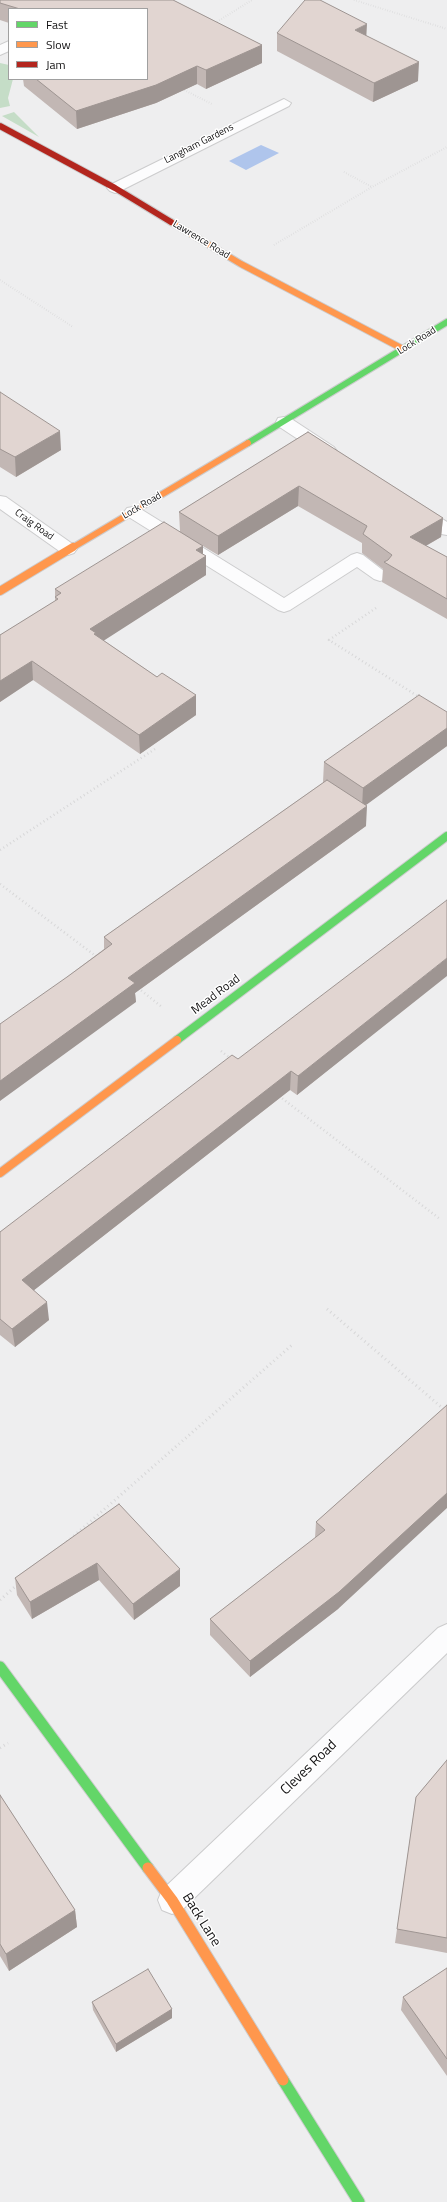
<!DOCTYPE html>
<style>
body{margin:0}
#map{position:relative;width:447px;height:2202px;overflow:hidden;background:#eeeeef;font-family:"Titillium Web",sans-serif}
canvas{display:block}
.legend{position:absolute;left:8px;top:8px;width:140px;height:72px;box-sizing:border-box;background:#fff;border:1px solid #a0a0a0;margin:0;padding:5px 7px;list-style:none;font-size:12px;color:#121112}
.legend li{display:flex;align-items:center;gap:8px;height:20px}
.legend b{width:20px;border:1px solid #a0a0a0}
</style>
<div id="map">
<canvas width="447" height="2202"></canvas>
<ul class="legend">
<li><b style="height:5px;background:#63d668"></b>Fast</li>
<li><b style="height:5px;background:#ff974d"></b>Slow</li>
<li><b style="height:5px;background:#b3261e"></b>Jam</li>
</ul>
</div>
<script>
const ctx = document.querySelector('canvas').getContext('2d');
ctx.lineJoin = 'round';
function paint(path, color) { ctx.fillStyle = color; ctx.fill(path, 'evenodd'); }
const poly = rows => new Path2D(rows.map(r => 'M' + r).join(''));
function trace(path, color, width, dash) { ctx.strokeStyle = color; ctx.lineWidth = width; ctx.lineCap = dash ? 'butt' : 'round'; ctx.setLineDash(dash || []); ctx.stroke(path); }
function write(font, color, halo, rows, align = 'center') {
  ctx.font = font + ' "Titillium Web",sans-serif'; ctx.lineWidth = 3; ctx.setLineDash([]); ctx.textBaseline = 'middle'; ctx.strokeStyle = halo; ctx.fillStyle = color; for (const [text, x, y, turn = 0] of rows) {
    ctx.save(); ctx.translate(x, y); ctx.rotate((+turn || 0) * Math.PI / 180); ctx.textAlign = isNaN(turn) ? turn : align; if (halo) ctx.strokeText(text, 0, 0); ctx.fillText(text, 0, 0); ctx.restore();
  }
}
paint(poly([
 [0,63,9,65,9,79,13,79,8,98,10,106,0,108],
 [14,112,39,137,2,116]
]), '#c5ddc7');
paint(poly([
 [261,145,279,153,246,170,229,161]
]), '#afc5ec');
const lane = poly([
 [284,417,290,418,334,447,337,451,334,455,322,455,278,426,276,422,278,418,284,417],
 [416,505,422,506,447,522,447,535,441,534,410,514,407,510,410,506,416,505],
 [133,507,139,508,284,598,351,555,357,553,363,555,389,575,386,579,380,581,374,579,357,567,290,610,284,612,278,610,127,516,124,512,127,508,133,507]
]);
const street = poly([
 [9,41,9,51,0,55,0,45,9,41],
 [284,99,291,103,289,106,120,191,115,193,110,191,107,188,110,185,284,99],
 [0,496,6,497,74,545,77,549,74,553,68,555,62,553,0,509,0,496],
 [447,1624,447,1653,182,1910,172,1914,162,1910,158,1900,162,1890,438,1628,447,1624]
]);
const fastFar2 = poly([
 [248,443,447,322]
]);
const fastFar1 = poly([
 [177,1040,447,836]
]);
const fast = poly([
 [0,1667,148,1868],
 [283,2080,359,2202]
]);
const slowFar2 = poly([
 [171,222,241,264,403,349],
 [72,548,248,443]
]);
const slowFar1 = poly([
 [0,591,73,547],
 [0,1173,177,1040]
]);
const slow = poly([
 [148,1868,172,1900,283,2080]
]);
const jam = poly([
 [0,126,115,188,171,222]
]);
trace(lane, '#cccccd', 2);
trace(street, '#cccccd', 2);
trace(fastFar2, '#cccccd', 8);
trace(fastFar1, '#cccccd', 10);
trace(fast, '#cccccd', 13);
trace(slowFar2, '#cccccd', 8);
trace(slowFar1, '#cccccd', 10);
trace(slow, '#cccccd', 13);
trace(jam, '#cccccd', 8);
trace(poly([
 [354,0,447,29],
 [215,23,252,0],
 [182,89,212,104],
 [344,172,372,187],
 [274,245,372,187,447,147],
 [0,280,73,327]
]), '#d7d7d8', 2, [0.5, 2]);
trace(poly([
 [376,608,329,640,419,697],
 [0,850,155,749],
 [0,884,97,957],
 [138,988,162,1007],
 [221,1051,231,1059],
 [279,1096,440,1219]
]), '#d7d7d8', 2.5, [1, 3]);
trace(poly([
 [327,1309,447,1412],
 [67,1542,292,1345],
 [0,1600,18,1584],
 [0,1748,8,1743]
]), '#d7d7d8', 3, [1, 3.5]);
paint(lane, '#fcfcfd');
paint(street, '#fcfcfd');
trace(fastFar2, '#63d668', 6);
trace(fastFar1, '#63d668', 8);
trace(fast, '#63d668', 11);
trace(slowFar2, '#ff974d', 6);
trace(slowFar1, '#ff974d', 8);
trace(slow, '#ff974d', 11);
trace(jam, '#b3261e', 6);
paint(poly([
 [0,0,173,0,262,45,262,63,206,89,197,84,156,103,77,129,24,86,23,79,147,79,147,9,9,9,9,23,0,20],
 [277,33,367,36,418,81,373,102,277,51],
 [0,392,61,450,16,477,0,467],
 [308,432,443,518,441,537,426,546,447,557,447,619,382,582,383,569,362,553,362,543,298,506,218,555,203,546,203,554,206,556,206,575,103,640,157,677,196,695,196,715,140,754,33,680,0,702,0,635,55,601,55,589,180,531,179,512],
 [447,712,447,746,365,805,366,826,135,993,136,1002,67,977,104,949,104,937,324,782,323,782,324,762],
 [434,985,297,1095,290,1090,34,1290,49,1320,15,1347,0,1335,0,1232,238,1059],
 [447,1405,338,1609,250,1677,210,1635,210,1619,315,1538,316,1522],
 [119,1504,180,1586,134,1620,99,1580,32,1619,17,1595,15,1578],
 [447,1760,447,1953,395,1943,416,1797],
 [0,1795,75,1910,77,1927,9,1971,0,1956],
 [447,1968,447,2076,401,2010,403,1997],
 [92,2002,172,2009,172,2018,116,2052,93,2010]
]), '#c2b7b4');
paint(poly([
 [367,24,366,42,355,30],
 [262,45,262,63,206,89,206,70],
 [419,62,418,81,373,102,374,83],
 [197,66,197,84,156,103,77,129,76,111],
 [60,431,61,450,16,477,15,457],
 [299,486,298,506,218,555,218,536],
 [443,518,441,537,408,556,410,537],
 [203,546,203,558,206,556,206,575,97,645,90,629,196,550],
 [32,661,33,680,0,702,0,681],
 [196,695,196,715,140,754,139,735],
 [447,728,447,746,362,808,363,788],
 [367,806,366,826,135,993,136,1002,0,1101,0,1081,128,978],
 [447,958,447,976,297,1095,298,1076],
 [291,1071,290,1090,24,1298,22,1280],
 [47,1302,49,1320,15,1347,12,1329],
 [447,1493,447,1508,338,1609,250,1677,250,1661],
 [97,1563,99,1580,32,1619,30,1602],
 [180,1569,180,1586,134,1620,133,1604],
 [75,1910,77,1927,9,1971,6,1954],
 [172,2009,172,2018,116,2052,116,2044]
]), '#9e9592');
const building = poly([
 [0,0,173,0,262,45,206,70,197,66,156,85,76,111,36,79,147,79,147,9,20,9,0,3,0,0],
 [305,0,320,0,367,24,355,30,419,62,374,83,277,33,305,0],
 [0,392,60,431,15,457,0,449,0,392],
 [308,432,443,518,410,537,447,557,447,599,384,562,388,560,392,555,363,534,367,526,299,486,218,536,179,512,308,432],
 [164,522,203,546,196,550,206,556,90,629,96,633,94,634,157,677,162,673,196,695,139,735,32,661,0,681,0,635,58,599,55,597,61,593,55,589,164,522],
 [419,695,447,712,447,728,363,788,324,762,419,695],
 [327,780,367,806,128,978,135,983,0,1081,0,1024,67,977,112,944,104,937,327,780],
 [447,900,447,958,298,1076,291,1071,22,1280,47,1302,12,1329,0,1319,0,1232,232,1055,238,1059,447,900],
 [447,1405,447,1493,339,1592,250,1661,210,1619,325,1530,316,1522,447,1405],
 [119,1504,180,1569,133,1604,97,1563,30,1602,15,1578,119,1504],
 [447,1760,447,1938,397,1929,416,1797,447,1760],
 [0,1795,75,1910,6,1954,0,1944,0,1795],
 [447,1968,447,2059,403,1997,447,1968],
 [148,1969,172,2009,116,2044,92,2002,148,1969]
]);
paint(building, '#e1d5d1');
trace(building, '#9e9592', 1);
write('10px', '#121112', '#fff', [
 ["Langham Gardens",199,144,-27],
 ["Lawrence Road",201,240,31],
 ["Lock Road",417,341,-32],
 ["Lock Road",142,506,-30],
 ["Craig Road",34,525,36]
]);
write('12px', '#121112', '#fff', [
 ["Mead Road",216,995,-37]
]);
write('14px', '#121112', '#fff', [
 ["Cleves Road",309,1768,-44],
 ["Back Lane",201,1920,58]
]);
</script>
